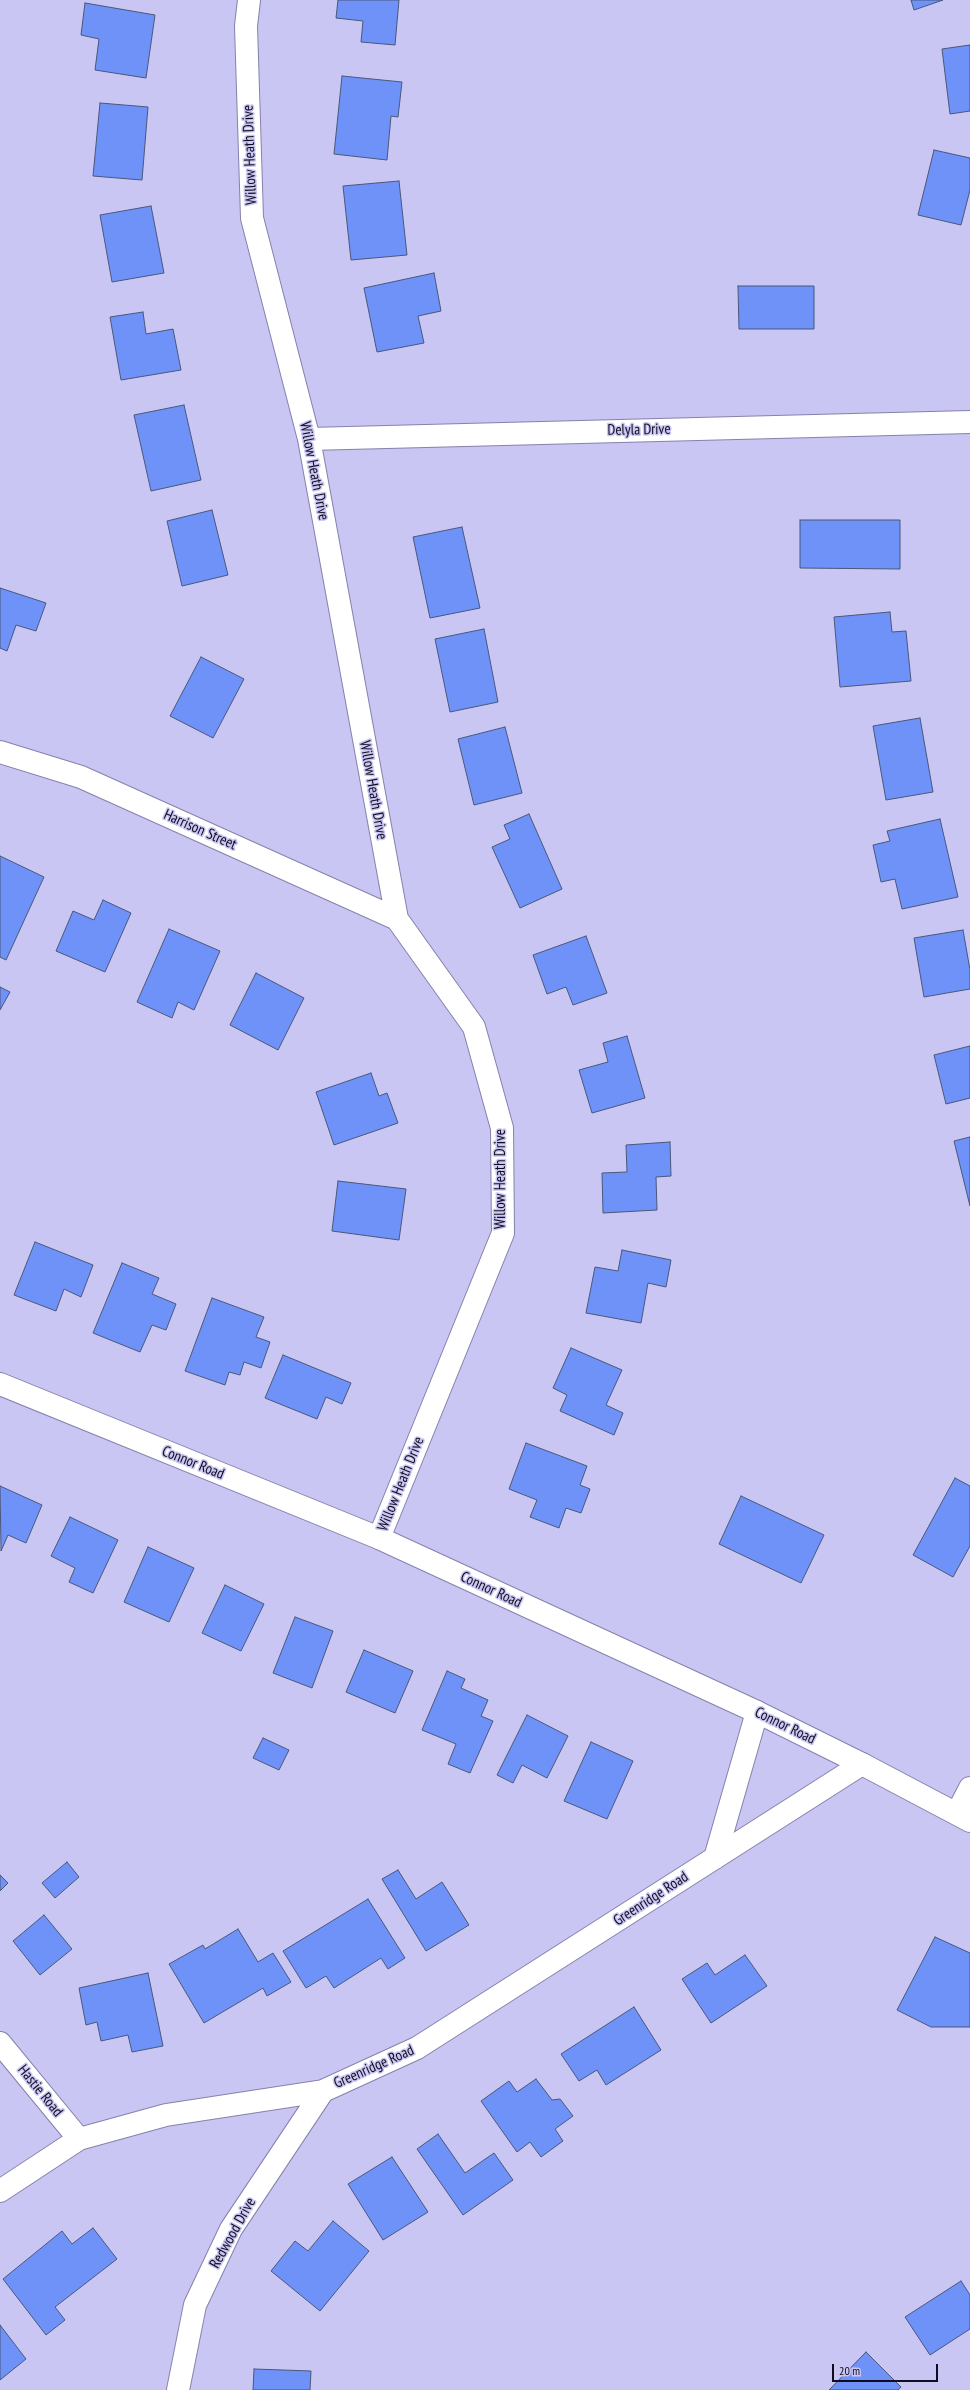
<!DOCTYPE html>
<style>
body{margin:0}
#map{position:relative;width:970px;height:2390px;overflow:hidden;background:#c9c6f3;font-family:"PT Sans Narrow",sans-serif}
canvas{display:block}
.scale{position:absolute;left:832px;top:2364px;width:106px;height:18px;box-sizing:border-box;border:2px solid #0f0d1d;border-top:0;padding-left:5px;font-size:12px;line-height:14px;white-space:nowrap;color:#0f0d1d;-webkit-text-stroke:3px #c9c6f3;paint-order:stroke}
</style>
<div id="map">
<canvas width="970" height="2390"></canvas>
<div class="scale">20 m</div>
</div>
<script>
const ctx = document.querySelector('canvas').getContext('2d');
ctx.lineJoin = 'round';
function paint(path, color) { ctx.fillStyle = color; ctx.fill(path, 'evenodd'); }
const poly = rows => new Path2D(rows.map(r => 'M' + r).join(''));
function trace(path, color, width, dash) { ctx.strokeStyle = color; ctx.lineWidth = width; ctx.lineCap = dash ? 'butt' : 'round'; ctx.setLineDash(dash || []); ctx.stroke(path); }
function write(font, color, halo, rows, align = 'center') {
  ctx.font = font + ' "PT Sans Narrow",sans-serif'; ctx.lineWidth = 3; ctx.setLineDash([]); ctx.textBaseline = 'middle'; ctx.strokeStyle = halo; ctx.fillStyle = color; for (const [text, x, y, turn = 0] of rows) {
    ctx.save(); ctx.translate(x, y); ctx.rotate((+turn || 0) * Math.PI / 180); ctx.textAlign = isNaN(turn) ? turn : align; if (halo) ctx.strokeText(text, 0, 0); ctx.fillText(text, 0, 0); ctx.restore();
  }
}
const building = poly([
 [338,0,399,0,395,45,361,42,363,21,336,18,338,0],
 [911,0,943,0,914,10,911,0],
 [85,3,155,15,146,78,95,70,99,39,81,35,85,3],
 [970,45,970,111,950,114,942,49,970,45],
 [342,76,402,82,398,117,391,116,387,160,334,154,342,76],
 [100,103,148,107,142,180,93,176,100,103],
 [934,150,970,158,970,190,961,225,918,215,934,150],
 [399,181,407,255,351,260,343,186,399,181],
 [151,206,164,273,112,282,100,215,151,206],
 [434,273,441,311,418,316,424,343,377,352,364,288,434,273],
 [738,286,814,286,814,329,739,329,738,286],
 [143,312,146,334,173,329,181,370,121,380,110,317,143,312],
 [184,405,201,480,151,491,134,415,184,405],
 [212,510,228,575,182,586,167,521,212,510],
 [800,520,900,520,900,569,800,568,800,520],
 [462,527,480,608,430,618,413,537,462,527],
 [0,588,46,603,36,631,16,625,7,651,0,648,0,588],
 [890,612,892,632,906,631,911,681,840,687,834,617,890,612],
 [484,629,498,702,450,712,435,639,484,629],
 [201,657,244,679,213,738,170,716,201,657],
 [920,718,933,792,886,800,873,726,920,718],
 [505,727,522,793,474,805,458,739,505,727],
 [529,814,562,889,520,908,492,847,510,839,504,825,529,814],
 [940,819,958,897,902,909,895,879,881,882,873,845,890,841,887,831,940,819],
 [0,856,44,877,6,960,0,957,0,856],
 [103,900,131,913,105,972,56,951,73,911,94,920,103,900],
 [169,929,220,951,194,1010,178,1002,172,1018,137,1002,169,929],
 [963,930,970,970,970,989,924,997,914,938,963,930],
 [586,936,607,993,573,1005,566,987,547,994,533,955,586,936],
 [256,973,304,998,278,1050,230,1025,256,973],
 [0,987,10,992,0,1010,0,987],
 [627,1036,645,1098,592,1113,579,1070,608,1062,603,1043,627,1036],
 [970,1046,970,1098,946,1104,934,1055,970,1046],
 [371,1073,379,1096,387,1093,398,1123,334,1145,316,1092,371,1073],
 [970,1137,970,1206,954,1141,970,1137],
 [670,1142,671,1176,656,1177,657,1210,603,1213,602,1173,627,1172,626,1145,670,1142],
 [338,1181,406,1189,399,1240,332,1231,338,1181],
 [35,1242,93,1265,81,1297,64,1289,56,1311,14,1295,35,1242],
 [622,1250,671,1260,666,1287,648,1283,641,1323,586,1313,595,1267,618,1271,622,1250],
 [122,1263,159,1278,152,1294,176,1304,166,1330,152,1325,140,1352,93,1333,122,1263],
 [212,1298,264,1317,256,1337,270,1342,261,1368,244,1362,240,1375,229,1372,225,1385,185,1371,212,1298],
 [571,1348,622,1370,606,1405,623,1413,614,1435,560,1411,567,1395,553,1388,571,1348],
 [283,1355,351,1383,342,1404,326,1397,317,1419,265,1398,283,1355],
 [526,1443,587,1466,580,1485,590,1489,581,1513,566,1508,559,1528,530,1517,537,1500,509,1489,526,1443],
 [955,1478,970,1486,970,1546,953,1577,913,1555,955,1478],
 [0,1486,42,1505,26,1543,8,1535,1,1551,0,1486],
 [741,1496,824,1535,801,1583,719,1544,741,1496],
 [70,1517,118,1540,93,1593,69,1582,75,1568,51,1556,70,1517],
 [148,1547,194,1568,169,1622,124,1602,148,1547],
 [225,1585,264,1604,241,1651,202,1633,225,1585],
 [295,1617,333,1631,312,1688,273,1673,295,1617],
 [364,1650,413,1671,395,1713,346,1692,364,1650],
 [447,1671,465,1679,461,1688,488,1700,481,1716,493,1721,470,1773,448,1764,456,1744,422,1730,447,1671],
 [527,1715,568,1736,547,1778,522,1765,513,1783,497,1775,527,1715],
 [263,1738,289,1750,279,1770,253,1758,263,1738],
 [591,1742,633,1761,607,1819,564,1801,591,1742],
 [67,1862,79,1877,55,1898,42,1883,67,1862],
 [398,1870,416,1899,442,1882,469,1925,426,1951,382,1879,398,1870],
 [0,1875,8,1883,0,1891,0,1875],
 [368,1899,405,1958,388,1969,381,1958,334,1988,326,1976,306,1988,283,1951,368,1899],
 [44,1915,72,1949,40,1975,13,1941,44,1915],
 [238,1929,258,1962,273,1953,291,1982,267,1996,263,1988,204,2023,169,1964,203,1945,205,1949,238,1929],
 [935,1937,970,1953,970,2027,931,2027,897,2010,935,1937],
 [745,1955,767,1986,711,2023,682,1979,707,1963,715,1975,745,1955],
 [148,1973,163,2046,132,2052,128,2035,101,2041,97,2022,86,2025,79,1988,148,1973],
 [634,2007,661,2050,606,2085,597,2070,579,2081,561,2054,634,2007],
 [536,2079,552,2100,560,2099,573,2116,555,2129,563,2141,541,2157,530,2142,517,2152,481,2101,509,2081,517,2092,536,2079],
 [438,2134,465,2173,494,2153,513,2180,463,2215,417,2149,438,2134],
 [392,2157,428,2212,383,2240,348,2184,392,2157],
 [333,2221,369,2251,320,2311,271,2271,295,2241,308,2251,333,2221],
 [93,2228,117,2259,55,2307,65,2320,46,2335,3,2279,62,2231,72,2244,93,2228],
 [961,2281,970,2295,970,2329,930,2355,905,2317,961,2281],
 [0,2325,26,2359,0,2380,0,2325],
 [866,2352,901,2387,898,2390,829,2390,866,2352],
 [254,2369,311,2371,310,2390,253,2390,254,2369]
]);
paint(building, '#6f92f8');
trace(building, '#49577b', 1);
const minor = poly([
 [249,0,246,26,252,218,309,439,397,919,474,1027,502,1128,503,1233,379,1538],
 [309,439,970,422],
 [0,752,81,777,397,919],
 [957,1813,970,1788],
 [715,1858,757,1712],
 [0,2043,79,2139],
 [0,2191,79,2139,166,2115,323,2091,417,2048,862,1764],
 [178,2390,195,2305,231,2229,323,2091]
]);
const major = poly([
 [0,1384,379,1538,757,1712,862,1764,970,1821]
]);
trace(minor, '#8582ac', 24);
trace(major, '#8582ac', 24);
trace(minor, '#fff', 22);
trace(major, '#fff', 22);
write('15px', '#0f0d1d', '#c9c6f3', [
 ["Willow Heath Drive",250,155,-92],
 ["Delyla Drive",639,430,-1],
 ["Willow Heath Drive",314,471,79],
 ["Willow Heath Drive",373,790,80],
 ["Harrison Street",200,830,24],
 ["Willow Heath Drive",501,1179,-90],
 ["Connor Road",193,1463,22],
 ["Willow Heath Drive",401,1484,-68],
 ["Connor Road",491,1590,25],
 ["Connor Road",785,1726,26],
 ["Greenridge Road",651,1899,-33],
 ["Greenridge Road",374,2067,-24],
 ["Hastie Road",40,2091,51],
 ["Redwood Drive",233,2233,-61]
]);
</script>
